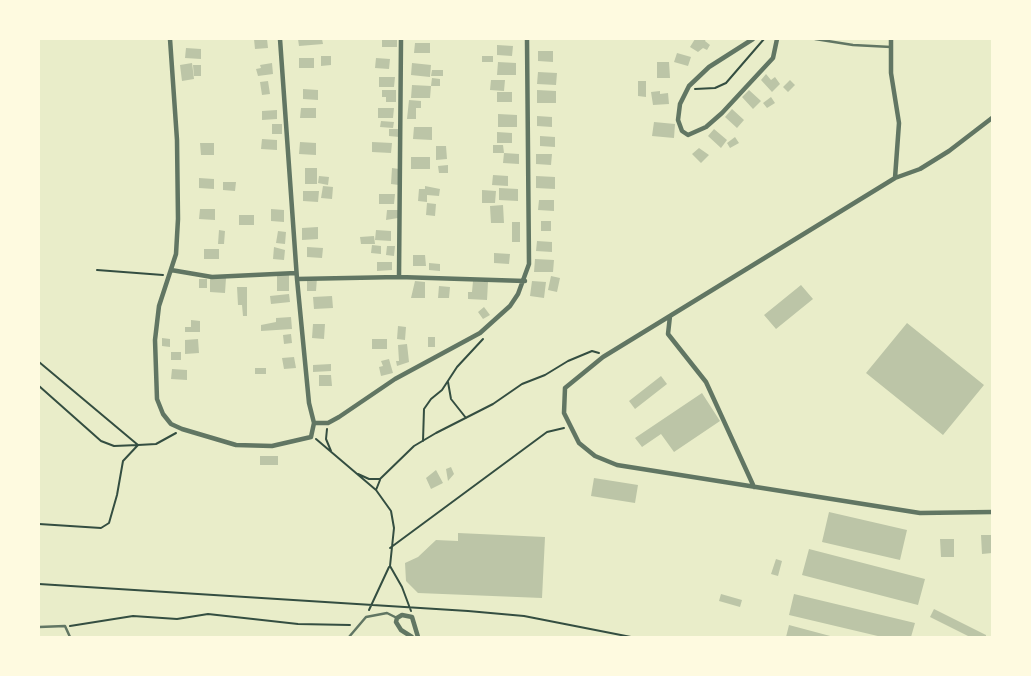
<!DOCTYPE html>
<style>
body{margin:0}
#map{position:relative;width:1031px;height:676px;overflow:hidden;background:#e9edc9;font-family:"PT Sans",sans-serif}
canvas{display:block}
.frame{position:absolute;inset:0;border:40px solid #fefae0;pointer-events:none}
</style>
<div id="map">
<canvas width="1031" height="676"></canvas>
<div class="frame"></div>
</div>
<script>
const ctx = document.querySelector('canvas').getContext('2d');
ctx.lineJoin = 'round';
function paint(path, color) { ctx.fillStyle = color; ctx.fill(path, 'evenodd'); }
const poly = rows => new Path2D(rows.map(r => 'M' + r).join(''));
function trace(path, color, width, dash) { ctx.strokeStyle = color; ctx.lineWidth = width; ctx.lineCap = dash ? 'butt' : 'round'; ctx.setLineDash(dash || []); ctx.stroke(path); }
paint(poly([
 [254,39,267,39,268,48,255,49],
 [298,39,322,39,323,44,299,46],
 [382,39,397,39,397,47,382,47],
 [695,39,706,39,705,41,710,45,707,50,703,48,698,52,690,47],
 [415,43,430,43,430,53,414,53],
 [497,45,513,46,512,56,497,55],
 [186,48,201,49,201,59,185,58],
 [538,51,553,51,553,62,538,61],
 [677,53,691,57,688,66,674,62],
 [321,56,331,56,331,65,321,66],
 [482,56,493,56,493,62,482,62],
 [299,58,314,58,314,68,299,68],
 [376,58,390,59,389,69,375,68],
 [498,62,516,63,516,75,497,75],
 [657,62,669,62,670,78,657,78],
 [192,63,194,79,182,81,180,65],
 [272,63,273,74,258,76,256,69,261,68,260,65],
 [412,63,431,65,430,77,411,75],
 [193,65,201,65,201,76,194,76],
 [432,70,443,70,443,76,431,76],
 [538,72,557,73,556,85,537,84],
 [766,74,771,80,775,77,780,84,772,92,761,80],
 [379,77,395,77,394,87,379,87],
 [432,78,440,79,440,86,431,86],
 [491,80,505,80,504,91,490,90],
 [790,80,795,85,788,92,783,87],
 [268,81,270,94,262,95,260,82],
 [638,81,646,81,646,97,638,96],
 [412,85,431,86,430,98,411,98],
 [303,89,318,90,318,100,303,99],
 [382,90,396,90,396,102,386,102,386,97,382,97],
 [537,90,556,91,556,103,537,103],
 [749,90,761,101,753,109,742,97],
 [660,91,660,94,668,93,669,104,653,105,651,92],
 [497,92,512,92,512,102,497,102],
 [771,97,775,103,767,108,763,103],
 [409,100,421,101,421,108,416,108,416,119,407,119],
 [301,108,316,108,316,118,300,118],
 [378,108,394,108,393,118,378,118],
 [732,109,744,120,737,128,725,117],
 [277,110,277,119,262,120,262,111],
 [498,114,517,115,517,127,498,127],
 [537,116,552,117,552,127,537,126],
 [381,121,394,122,393,128,380,127],
 [654,122,675,124,674,138,652,136],
 [272,124,282,124,282,134,272,134],
 [414,127,432,127,432,140,413,139],
 [389,129,399,129,399,137,389,136],
 [714,129,727,140,721,148,708,136],
 [497,132,512,133,512,143,497,143],
 [540,136,555,137,555,147,540,146],
 [735,137,739,143,730,148,727,143],
 [262,139,277,140,277,150,261,149],
 [300,142,316,143,316,155,299,154],
 [372,142,392,143,391,153,372,152],
 [200,143,214,143,214,155,201,155],
 [493,145,503,145,504,153,493,153],
 [436,146,446,146,447,159,436,160],
 [699,148,709,155,701,163,692,154],
 [504,153,519,154,519,164,503,163],
 [536,154,552,154,551,165,536,164],
 [411,157,430,157,430,169,411,169],
 [448,165,448,173,439,173,438,166],
 [305,168,317,168,317,184,305,184],
 [392,168,399,169,399,185,391,184],
 [493,175,508,176,508,186,492,185],
 [319,176,329,177,328,185,318,183],
 [536,176,555,177,555,189,536,188],
 [199,178,214,179,214,189,199,188],
 [223,182,236,182,235,191,223,190],
 [323,186,333,187,332,199,321,198],
 [425,186,440,189,439,196,427,195,427,202,418,201,419,189,425,189],
 [499,188,518,189,518,201,499,200],
 [482,190,496,191,495,203,482,203],
 [303,191,319,191,318,202,303,201],
 [379,194,395,194,394,204,379,204],
 [539,200,554,200,554,211,538,210],
 [427,203,436,204,435,216,426,215],
 [503,205,504,223,491,223,490,206],
 [200,209,215,209,215,220,199,219],
 [271,209,284,210,284,222,271,221],
 [387,210,399,210,398,218,386,220],
 [239,215,254,215,254,225,239,225],
 [541,221,551,221,551,231,541,231],
 [512,222,520,222,520,242,512,242],
 [318,227,318,239,302,240,302,228],
 [219,230,225,231,224,244,218,244],
 [376,230,391,231,391,241,375,240],
 [278,231,286,232,285,244,276,243],
 [374,236,375,244,361,244,360,237],
 [537,241,552,242,552,252,536,251],
 [372,245,381,246,381,254,371,253],
 [387,246,395,246,394,256,386,255],
 [274,247,285,250,284,260,273,259],
 [307,247,323,248,322,258,307,257],
 [204,249,219,249,219,259,204,259],
 [494,253,510,254,509,264,494,263],
 [413,255,425,255,426,266,413,266],
 [535,259,554,260,553,272,534,272],
 [377,262,392,262,392,270,377,271],
 [429,263,440,264,440,271,429,270],
 [277,275,289,275,289,291,277,291],
 [551,276,560,278,557,292,548,290],
 [210,277,226,278,225,293,210,292],
 [307,278,317,278,316,291,307,291],
 [199,279,207,279,207,288,199,288],
 [415,281,425,282,425,298,411,298],
 [473,281,488,282,487,300,468,299,468,292,472,292],
 [532,281,546,282,544,298,530,296],
 [801,285,813,299,776,329,764,315],
 [439,286,450,287,449,298,438,298],
 [237,287,247,287,247,316,243,316,242,305,238,305],
 [289,294,290,302,271,304,270,296],
 [332,296,333,308,314,309,313,297],
 [484,307,490,315,483,319,478,312],
 [291,317,292,329,261,331,261,325,276,322,276,318],
 [191,320,200,321,200,332,185,332,185,327,191,327],
 [907,323,984,385,943,435,866,373],
 [313,324,325,324,324,339,312,338],
 [398,326,406,327,405,340,397,339],
 [291,334,292,343,284,344,283,335],
 [428,337,435,337,435,347,428,347],
 [162,338,170,339,170,347,162,346],
 [198,339,199,353,185,354,185,340],
 [372,339,387,339,387,349,372,349],
 [407,344,409,362,397,366,396,361,399,361,398,345],
 [171,352,181,352,181,360,171,360],
 [294,357,296,368,284,369,282,358],
 [389,359,393,373,381,376,379,367,383,366,381,361],
 [331,364,331,371,313,372,313,365],
 [255,368,266,368,266,374,255,374],
 [172,369,187,370,187,380,171,379],
 [319,375,331,375,332,386,319,386],
 [661,376,667,384,635,409,629,401],
 [702,393,720,421,674,452,661,434,642,447,635,438],
 [260,456,278,456,278,465,260,465],
 [451,467,454,474,448,481,446,469],
 [436,470,443,483,431,489,426,478],
 [594,478,638,485,635,503,591,496],
 [829,512,907,530,900,560,822,542],
 [458,533,545,537,542,598,418,593,406,581,405,563,418,557,436,540,458,541],
 [981,535,992,535,992,553,982,554],
 [940,539,954,539,954,557,941,557],
 [809,549,925,579,918,605,802,575],
 [776,559,782,561,778,576,771,574],
 [721,594,742,600,740,607,719,601],
 [794,594,915,623,911,637,882,637,789,615],
 [934,609,986,635,986,637,970,637,930,617],
 [789,625,834,637,786,637]
]), '#bcc5a7');
trace(poly([
 [695,89,715,88,726,83,764,39],
 [97,270,163,275],
 [39,362,138,445],
 [448,382,451,399,466,418],
 [39,386,101,441,114,446,138,445],
 [327,429,326,439,331,451],
 [316,439,376,490,391,511,394,528,390,566,402,587,411,611],
 [423,441,424,409,431,399,442,390,457,367,483,339],
 [358,474,369,479,380,479,414,446,436,433,493,404,522,384,545,375,568,361,592,351,599,353],
 [376,490,380,480],
 [39,524,101,528,109,523,117,495,123,461,138,445,156,444,176,433],
 [390,548,547,432,564,428],
 [39,584,468,611,524,616,631,637],
 [369,610,389,567],
 [70,626,133,616,177,619,208,614,298,624,350,625]
]), '#344e41', 2);
trace(poly([
 [815,39,853,45,891,47],
 [39,627,65,626,70,637],
 [349,637,366,617,387,613,397,618]
]), '#617663', 2.5);
trace(poly([
 [170,39,177,140,178,219,176,254,159,306,155,340,157,399,163,414,171,424,182,429,236,445,272,446,311,437,314,423,309,403,297,279,280,39],
 [753,39,709,67,689,86,680,104,678,120,682,131,688,135,706,127,722,113,773,58,777,39],
 [891,39,891,73,899,123,895,178],
 [992,118,949,151,920,169,895,178,603,357,565,388,564,413,579,443,595,456,617,465,920,513,992,512],
 [171,270,212,277,296,273],
 [399,277,401,39],
 [297,279,399,277,525,281],
 [670,316,668,334,706,382,754,487],
 [314,423,328,423,339,417,395,379,480,333,510,306,518,294,529,264,527,39],
 [412,637,401,630,396,622,397,618,402,615,412,617,418,637]
]), '#617663', 4.5);
</script>
